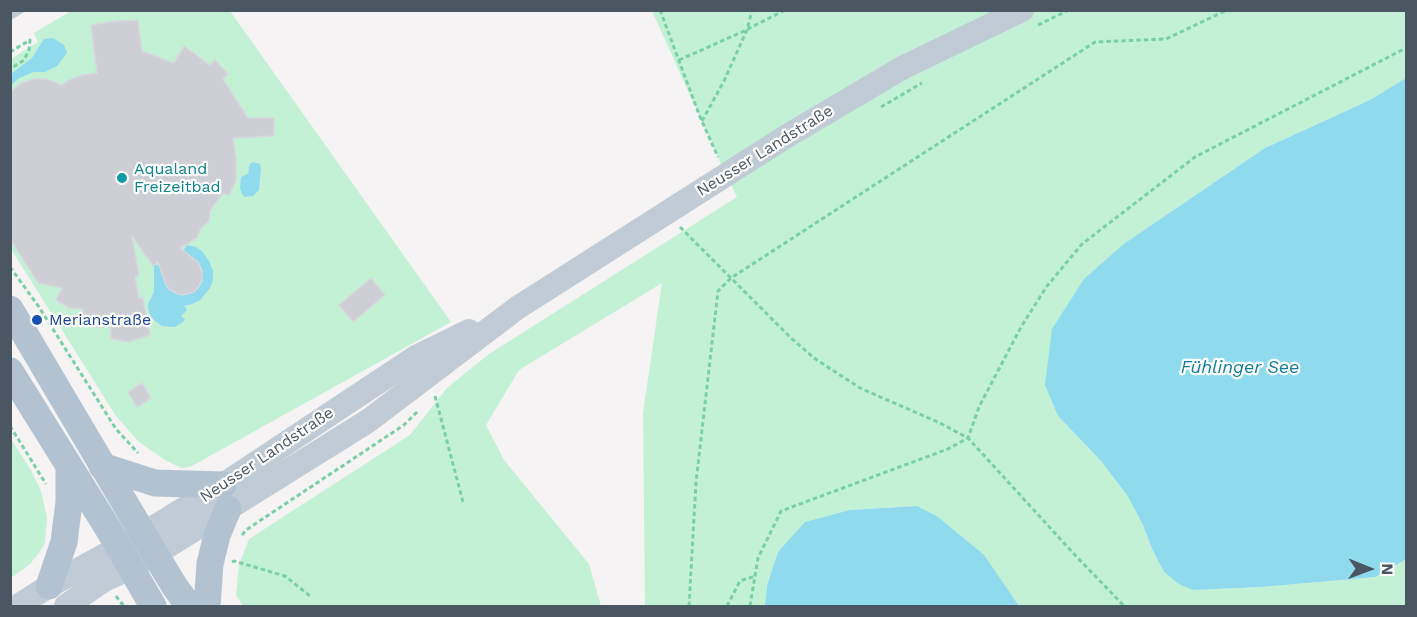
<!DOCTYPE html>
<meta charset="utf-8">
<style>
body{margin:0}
#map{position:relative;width:1417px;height:617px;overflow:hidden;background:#f5f3f3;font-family:"Work Sans",sans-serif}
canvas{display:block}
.frame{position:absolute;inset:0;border:12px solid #4a5661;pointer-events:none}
.north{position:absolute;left:1339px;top:539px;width:60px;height:60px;-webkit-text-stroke:4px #fff;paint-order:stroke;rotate:91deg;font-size:16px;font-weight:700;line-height:24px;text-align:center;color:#4a5661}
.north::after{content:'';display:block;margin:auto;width:21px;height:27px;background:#4a5661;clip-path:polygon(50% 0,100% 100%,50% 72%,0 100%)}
</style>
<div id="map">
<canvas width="1417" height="617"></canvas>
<div class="frame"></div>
<div class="north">N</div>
</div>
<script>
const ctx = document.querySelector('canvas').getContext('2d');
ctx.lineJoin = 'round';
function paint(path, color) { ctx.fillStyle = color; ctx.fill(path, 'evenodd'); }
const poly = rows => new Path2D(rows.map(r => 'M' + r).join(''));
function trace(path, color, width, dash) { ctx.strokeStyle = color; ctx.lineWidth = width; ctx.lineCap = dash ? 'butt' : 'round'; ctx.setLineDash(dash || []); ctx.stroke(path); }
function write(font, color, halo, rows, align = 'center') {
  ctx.font = font + ' "Work Sans",sans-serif'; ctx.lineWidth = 4.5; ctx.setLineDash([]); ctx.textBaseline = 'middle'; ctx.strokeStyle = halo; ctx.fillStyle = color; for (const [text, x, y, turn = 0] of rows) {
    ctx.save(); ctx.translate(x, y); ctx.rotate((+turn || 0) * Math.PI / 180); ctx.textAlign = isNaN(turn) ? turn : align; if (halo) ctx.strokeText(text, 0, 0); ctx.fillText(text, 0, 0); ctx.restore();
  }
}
paint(poly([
 [71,11,230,11,451,322,190,467,181,468,165,460,139,442,116,416,11,249,11,59,38,42,34,33],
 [652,11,1406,11,1406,78,1370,100,1265,148,1125,243,1058,416,1101,461,1127,495,1142,523,1153,551,1164,572,1193,590,1261,587,1376,577,1406,559,1406,606,1019,606,1003,585,917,506,850,510,767,586,765,606,645,606,643,413,662,283,519,370,486,425,504,460,589,564,601,606,243,606,236,595,239,565,249,539,410,435,447,388,489,354,737,197,726,175],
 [11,439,31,470,41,491,47,518,45,543,39,553,30,564,11,578]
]), '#c3f1d5');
paint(poly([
 [53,38,64,45,67,53,57,66,45,72,34,72,19,78,11,85,11,74,32,58,44,39],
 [1406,78,1406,559,1376,577,1261,587,1193,590,1179,584,1164,572,1153,551,1142,523,1127,495,1101,461,1058,416,1045,385,1052,329,1084,279,1125,243,1265,148,1370,100],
 [253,162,260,164,261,167,259,190,253,196,245,197,242,194,240,188,241,177,248,174,249,167,250,164],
 [187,245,196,247,203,252,209,261,213,271,213,280,210,288,200,300,192,304,184,306,187,310,181,316,185,319,183,322,175,327,162,326,151,318,148,308,148,304,154,292,154,265,164,264,169,289,173,292,183,295,194,292,197,289,202,281,202,271,197,262,182,252],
 [917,506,938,517,984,555,1019,606,765,606,767,586,778,552,805,522,850,510]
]), '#90daee');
const building = poly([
 [138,20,142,51,174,63,184,46,210,65,215,60,228,74,223,79,248,118,274,118,274,136,233,138,236,159,236,180,229,195,223,193,210,211,209,221,201,228,197,238,180,248,198,262,202,271,202,281,197,289,194,292,183,295,178,294,169,289,166,285,158,262,153,266,132,236,139,275,135,277,139,298,143,298,150,335,129,342,111,339,111,326,96,328,80,322,83,309,69,308,56,300,62,288,38,283,10,239,10,92,20,84,33,79,47,79,62,85,69,80,82,75,97,73,91,25,116,21,138,20],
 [371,278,385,295,353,322,339,305,371,278],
 [142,383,151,398,137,407,128,392,142,383]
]);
paint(building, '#cdcfd5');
trace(building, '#d7d9de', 1.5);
trace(poly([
 [660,10,700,117,718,157],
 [1038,25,1069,10],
 [10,52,30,40,29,50,24,60,10,69],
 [679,60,742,32,785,10],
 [881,107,922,83],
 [702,121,724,81,747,30,752,10],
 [680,227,791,338,814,358,860,388,940,423,968,438,1074,554,1124,606],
 [10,267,39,307,116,429,138,453],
 [435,396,463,502],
 [10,426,46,484],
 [242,535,246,530,404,425,418,411],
 [232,562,234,561,285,576,310,596],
 [116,596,122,604,126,601],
 [689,606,696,482,718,291,731,278,1095,42,1166,39,1227,10],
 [727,606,740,581,755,576],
 [750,606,758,558,781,511,948,449,968,438,979,407,1021,327,1047,286,1082,244,1195,157,1406,48]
]), '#7ad0a6', 3, [4.5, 3]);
trace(poly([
 [10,16,20,10]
]), '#c1cad2', 8);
trace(poly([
 [18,606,49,586,143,534,223,485,416,357,469,331],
 [66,606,104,580,130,568,155,554,368,421,517,308,787,136,902,68,1022,10]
]), '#c1cbd6', 24);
trace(poly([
 [10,309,155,554,175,587,189,606],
 [10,371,109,530,153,606],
 [102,466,155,483,223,485],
 [49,586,64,542,69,502,69,467],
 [207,606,210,564,217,535,228,509]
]), '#b3c2d1', 27);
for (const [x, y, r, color] of [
 [122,178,6,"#0f9aa8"],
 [37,320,6,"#1a4fb4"]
]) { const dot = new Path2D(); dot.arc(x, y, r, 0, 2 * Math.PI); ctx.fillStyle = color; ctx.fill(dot); trace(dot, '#fff', 2); }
write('16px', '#4a5661', '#fff', [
 ["Neusser Landstraße",765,151,-32],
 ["Neusser Landstraße",267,455,-34]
]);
write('16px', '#0d838f', '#fff', [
 ["Aqualand",134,169],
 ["Freizeitbad",134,187]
], 'left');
write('16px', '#164399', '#fff', [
 ["Merianstraße",49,320]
], 'left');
write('italic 18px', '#0c7c9b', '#fff', [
 ["Fühlinger See",1240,368]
]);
</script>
